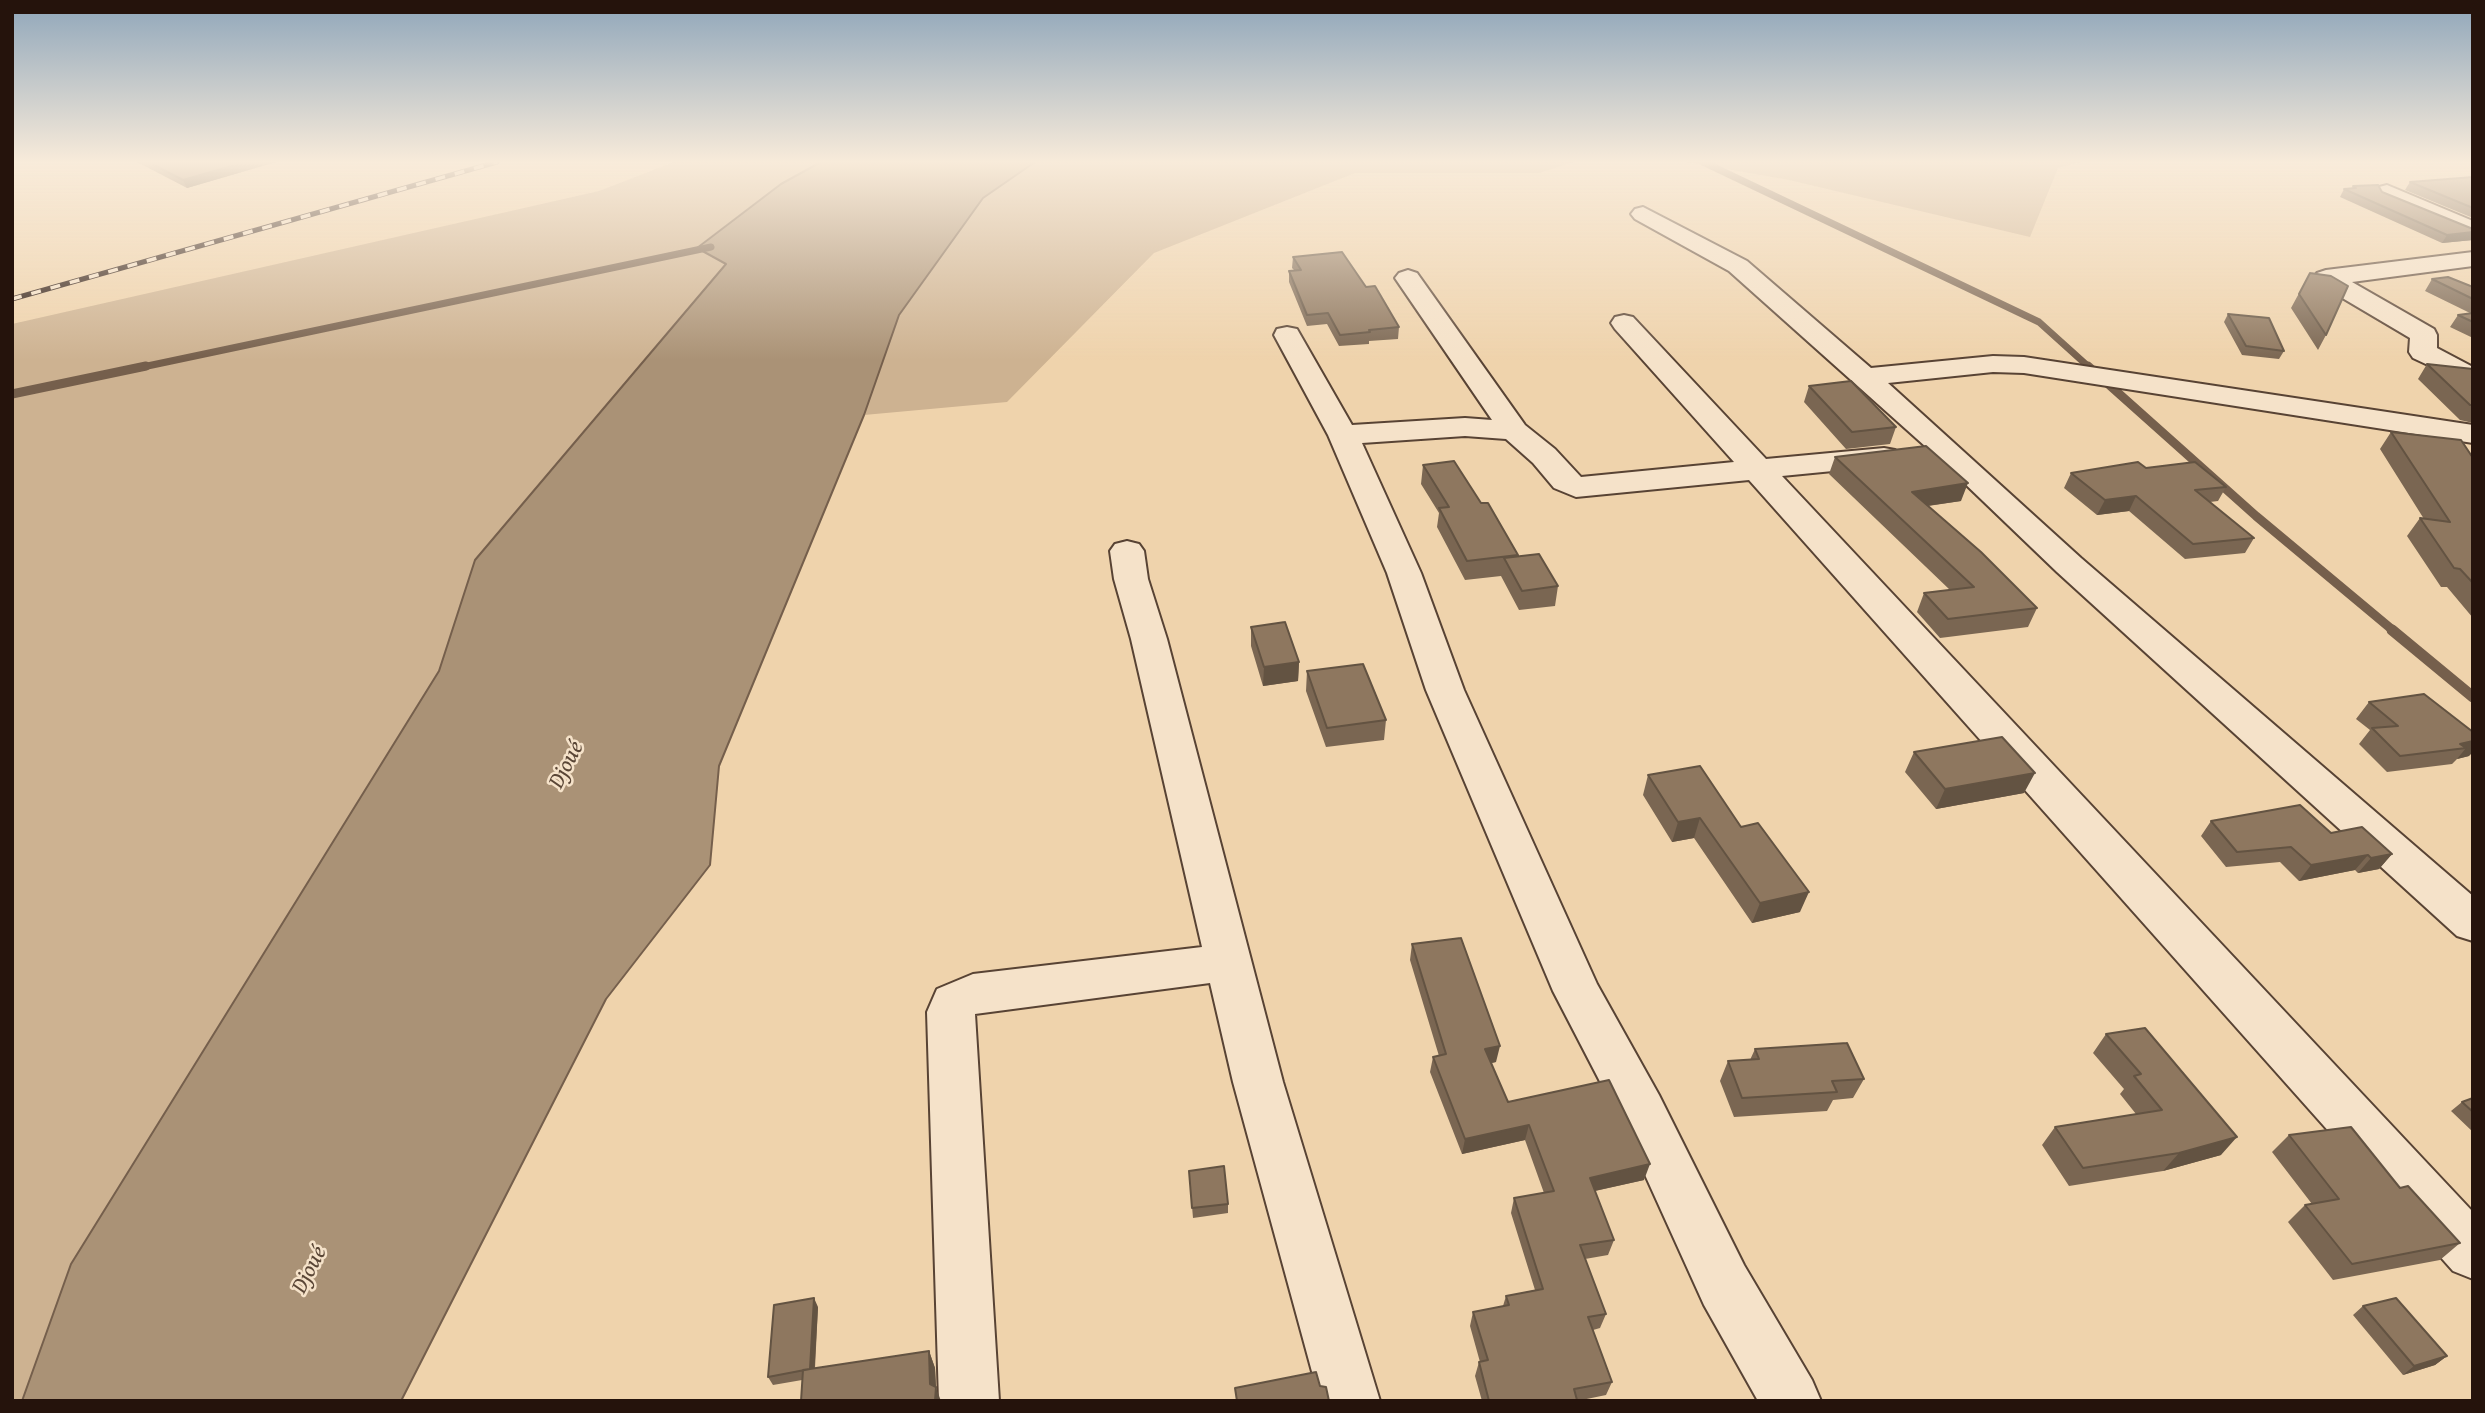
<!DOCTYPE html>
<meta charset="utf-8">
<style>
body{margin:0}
#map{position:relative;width:2485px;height:1413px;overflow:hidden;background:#efd3ac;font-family:"Gentium Book Plus",serif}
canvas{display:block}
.frame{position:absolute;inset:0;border:14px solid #25130c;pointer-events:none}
</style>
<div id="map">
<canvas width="2485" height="1413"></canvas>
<div class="frame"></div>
</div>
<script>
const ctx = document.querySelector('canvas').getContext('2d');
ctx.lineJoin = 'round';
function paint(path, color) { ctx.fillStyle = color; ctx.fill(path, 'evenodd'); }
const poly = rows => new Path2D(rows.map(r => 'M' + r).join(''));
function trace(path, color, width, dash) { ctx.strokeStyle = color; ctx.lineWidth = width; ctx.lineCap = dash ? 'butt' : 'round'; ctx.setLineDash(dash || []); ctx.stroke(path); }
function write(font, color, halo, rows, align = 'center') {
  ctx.font = font + ' "Gentium Book Plus",serif'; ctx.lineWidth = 5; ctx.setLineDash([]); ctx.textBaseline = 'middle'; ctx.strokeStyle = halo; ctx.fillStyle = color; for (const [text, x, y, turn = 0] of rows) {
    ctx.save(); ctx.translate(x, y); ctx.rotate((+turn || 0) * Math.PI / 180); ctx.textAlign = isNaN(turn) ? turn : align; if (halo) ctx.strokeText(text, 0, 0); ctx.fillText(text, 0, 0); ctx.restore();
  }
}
paint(poly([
 [674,162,821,162,781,184,697,247,726,264,475,560,439,671,71,1264,22,1401,12,1401,12,324,599,191],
 [1035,162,1574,162,1539,173,1355,173,1154,253,1007,402,864,415,899,315,983,198],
 [1686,162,2081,162,2058,168,2030,237,1789,180]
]), '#cdb291');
const water = poly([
 [821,162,1035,162,983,198,899,315,864,415,719,766,710,865,606,999,401,1401,22,1401,71,1264,439,671,475,560,726,264,697,248,781,184,821,162]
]);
paint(water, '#aa9276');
trace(water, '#755f4c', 2);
trace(poly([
 [1703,162,2039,322,2090,368],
 [138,368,711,247]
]), '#755f4c', 7);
trace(poly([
 [2088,366,2256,516,2395,632],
 [12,394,146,366]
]), '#755f4c', 9);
trace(poly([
 [2392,630,2473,697]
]), '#755f4c', 11);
const minor = poly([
 [2387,185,2473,221,2473,237,2379,197,2376,192,2379,187,2387,185],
 [1643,207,1747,261,1871,368,1993,356,2024,357,2473,425,2473,443,2024,373,1993,372,1888,383,2081,558,2473,896,2473,941,2457,936,2057,572,1935,455,1729,271,1635,219,1631,214,1635,209,1643,207],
 [2473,252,2473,266,2352,282,2434,329,2437,335,2437,348,2473,367,2473,386,2413,358,2409,352,2410,338,2317,283,2313,278,2317,273,2326,270,2473,252],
 [1408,270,1417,273,1525,425,1555,449,1581,477,1734,462,1615,329,1611,323,1615,317,1624,315,1633,317,1766,459,1884,448,1895,450,1899,457,1895,464,1884,466,1782,476,2473,1212,2473,1279,2453,1271,1749,480,1576,497,1554,488,1533,463,1506,439,1465,436,1362,443,1421,573,1464,690,1597,984,1659,1095,1744,1265,1812,1380,1821,1401,1758,1401,1704,1305,1622,1124,1553,991,1426,690,1387,573,1328,435,1274,335,1277,329,1287,327,1297,329,1352,425,1465,418,1492,420,1395,278,1399,273,1408,270],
 [1127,541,1139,544,1144,551,1148,579,1167,639,1283,1082,1380,1401,1320,1401,1233,1082,1210,983,975,1014,999,1401,939,1401,927,1012,937,989,973,974,1202,947,1131,639,1114,579,1110,551,1115,544,1127,541]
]);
trace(minor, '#584334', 4);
paint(minor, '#f5e2c9');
const rail = poly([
 [12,299,497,162]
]);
trace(rail, '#25130c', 5);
trace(rail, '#f5e2c9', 3.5, [10]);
paint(poly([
 [137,162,276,162,187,188],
 [2473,177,2473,218,2405,190,2410,182],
 [2353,186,2382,192,2473,229,2473,240,2442,243,2340,197,2344,189,2352,188],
 [1293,257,1366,287,1399,327,1398,339,1369,341,1369,344,1339,346,1327,324,1307,326,1289,282,1289,271,1294,270,1292,268],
 [2310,273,2326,335,2318,350,2291,308],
 [2432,279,2473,287,2473,338,2450,327,2458,315,2470,313,2425,291],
 [2228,314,2284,351,2279,359,2242,355,2224,322],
 [2427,364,2473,369,2473,423,2460,420,2418,379],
 [1809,386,1896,427,1890,444,1846,449,1804,402],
 [2391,432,2473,458,2473,618,2447,587,2441,587,2407,536,2420,518,2424,519,2380,449],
 [1835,457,1961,501,1928,506,2037,608,2028,627,1940,638,1917,612,1924,593,1950,590,1829,474],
 [1423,465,1481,503,1518,557,1558,586,1555,606,1519,610,1501,576,1465,580,1437,527,1439,513,1421,484],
 [2146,468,2226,487,2218,501,2210,502,2254,538,2245,553,2185,559,2129,511,2097,515,2064,488,2071,473],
 [1251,627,1299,662,1298,681,1263,686,1251,646],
 [1307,671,1386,720,1384,740,1326,747,1306,691],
 [2369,702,2473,732,2469,756,2457,759,2452,764,2387,772,2359,744,2370,730,2356,719],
 [1914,752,2024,793,1936,809,1905,772],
 [1648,775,1741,827,1800,912,1752,923,1694,838,1672,842,1643,795],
 [2211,821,2331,833,2392,854,2379,869,2358,873,2355,870,2299,881,2280,862,2226,867,2201,836],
 [1412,944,1496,1062,1491,1063,1508,1102,1644,1180,1595,1191,1614,1240,1608,1255,1585,1259,1606,1314,1600,1328,1593,1330,1612,1382,1606,1395,1577,1401,1482,1401,1475,1376,1479,1362,1480,1362,1470,1326,1473,1312,1503,1306,1506,1296,1535,1290,1511,1213,1514,1198,1544,1193,1525,1140,1462,1154,1430,1072,1433,1057,1439,1056,1410,960],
 [2106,1034,2221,1155,2163,1171,2069,1186,2042,1145,2055,1127,2136,1114,2120,1094,2124,1089,2093,1053],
 [1755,1049,1864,1079,1853,1098,1833,1100,1827,1111,1734,1117,1720,1081,1728,1061,1750,1060],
 [2473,1098,2473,1132,2451,1111,2462,1102],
 [2289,1135,2400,1188,2460,1243,2440,1260,2333,1280,2288,1222,2305,1205,2312,1204,2272,1152],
 [1189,1171,1228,1204,1228,1213,1193,1218],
 [2363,1306,2447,1356,2435,1365,2403,1375,2353,1315],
 [818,1307,815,1368,929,1351,935,1368,936,1388,802,1380,773,1385,768,1377]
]), '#7a6652');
paint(poly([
 [246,162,276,162,187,188,183,180],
 [2473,232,2473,240,2442,243,2447,235],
 [1968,483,1961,501,1905,509,1912,492],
 [2136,496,2129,511,2097,515,2105,500],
 [1299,662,1298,681,1263,686,1264,667],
 [2473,741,2473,752,2469,756,2457,759,2466,748,2460,744],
 [2035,773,2024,793,1936,809,1945,789],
 [1700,818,1694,838,1672,842,1678,822],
 [2392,854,2379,869,2358,873,2371,858],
 [2368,855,2355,870,2299,881,2311,865],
 [1809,892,1800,912,1752,923,1760,903],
 [1500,1046,1496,1062,1482,1065,1485,1049],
 [1529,1125,1525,1140,1462,1154,1465,1139],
 [2237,1137,2221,1155,2163,1171,2179,1153],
 [1650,1164,1644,1180,1585,1193,1590,1178],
 [814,1298,818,1307,814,1378,810,1369],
 [929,1351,935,1368,936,1388,941,1401,935,1401,930,1384],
 [2447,1356,2435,1365,2403,1375,2414,1366]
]), '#635342');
const building = poly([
 [148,162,246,162,183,180,148,162],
 [2473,177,2473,208,2410,182,2473,177],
 [2378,185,2382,192,2473,229,2473,232,2447,235,2344,189,2356,188,2353,186,2378,185],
 [1342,252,1366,287,1375,286,1399,327,1369,330,1370,332,1340,335,1328,313,1307,315,1289,271,1301,270,1293,257,1342,252],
 [2310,273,2331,276,2348,286,2326,335,2299,294,2310,273],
 [2448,277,2473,287,2473,299,2432,279,2448,277],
 [2473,313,2473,322,2458,315,2473,313],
 [2228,314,2269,318,2284,351,2246,346,2228,314],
 [2427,364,2473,369,2473,405,2470,405,2427,364],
 [1851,381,1896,427,1852,432,1809,386,1851,381],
 [2391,432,2461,440,2473,458,2473,583,2460,569,2454,568,2420,518,2450,522,2391,432],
 [1926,446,1968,483,1912,492,1981,552,2037,608,1948,619,1924,593,1974,587,1835,457,1926,446],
 [1454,461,1481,503,1488,503,1518,555,1467,561,1439,508,1449,507,1423,465,1454,461],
 [2138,462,2146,468,2195,462,2226,487,2195,490,2254,538,2193,544,2136,496,2105,500,2071,473,2138,462],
 [1539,554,1558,586,1522,591,1504,558,1539,554],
 [1285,622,1299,662,1264,667,1251,627,1285,622],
 [1363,664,1386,720,1327,728,1307,671,1363,664],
 [2424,694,2473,732,2473,741,2460,744,2466,748,2400,756,2372,728,2398,726,2369,702,2424,694],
 [2002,737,2035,773,1945,789,1914,752,2002,737],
 [1700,766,1741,827,1758,823,1809,892,1760,903,1700,818,1678,822,1648,775,1700,766],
 [2300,805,2331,833,2362,827,2392,854,2371,858,2368,855,2311,865,2291,847,2237,852,2211,821,2300,805],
 [1461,938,1500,1046,1485,1049,1508,1102,1609,1080,1650,1164,1590,1178,1614,1240,1580,1245,1606,1314,1588,1317,1612,1382,1574,1389,1577,1400,1489,1401,1479,1362,1488,1360,1473,1312,1509,1305,1506,1296,1543,1289,1514,1198,1554,1191,1529,1125,1465,1139,1433,1057,1446,1054,1412,944,1461,938],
 [2145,1028,2237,1137,2179,1153,2083,1168,2055,1127,2162,1110,2134,1076,2141,1074,2106,1034,2145,1028],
 [1847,1043,1864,1079,1832,1081,1837,1092,1742,1098,1728,1061,1759,1059,1755,1049,1847,1043],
 [2473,1098,2473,1112,2462,1102,2473,1098],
 [2351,1127,2400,1188,2408,1186,2460,1243,2352,1264,2305,1205,2339,1199,2289,1135,2351,1127],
 [1224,1166,1228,1204,1192,1208,1189,1171,1224,1166],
 [814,1298,810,1369,768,1377,774,1305,814,1298],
 [2396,1298,2447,1356,2414,1366,2363,1306,2396,1298],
 [929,1351,930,1384,936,1387,935,1401,801,1401,803,1370,929,1351],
 [1316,1372,1320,1386,1326,1387,1329,1401,1237,1401,1235,1388,1316,1372]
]);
paint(building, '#8e775f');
trace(building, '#635342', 2);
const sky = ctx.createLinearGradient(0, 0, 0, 360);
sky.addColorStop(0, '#8fa6ba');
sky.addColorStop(0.45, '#f8ebda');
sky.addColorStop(1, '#f8ebda00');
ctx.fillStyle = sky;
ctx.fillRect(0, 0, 2485, 360);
write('italic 23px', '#5a4636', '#f5e2c9', [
 ["Djoué",567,765,-63],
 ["Djoué",310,1270,-63]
]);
</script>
